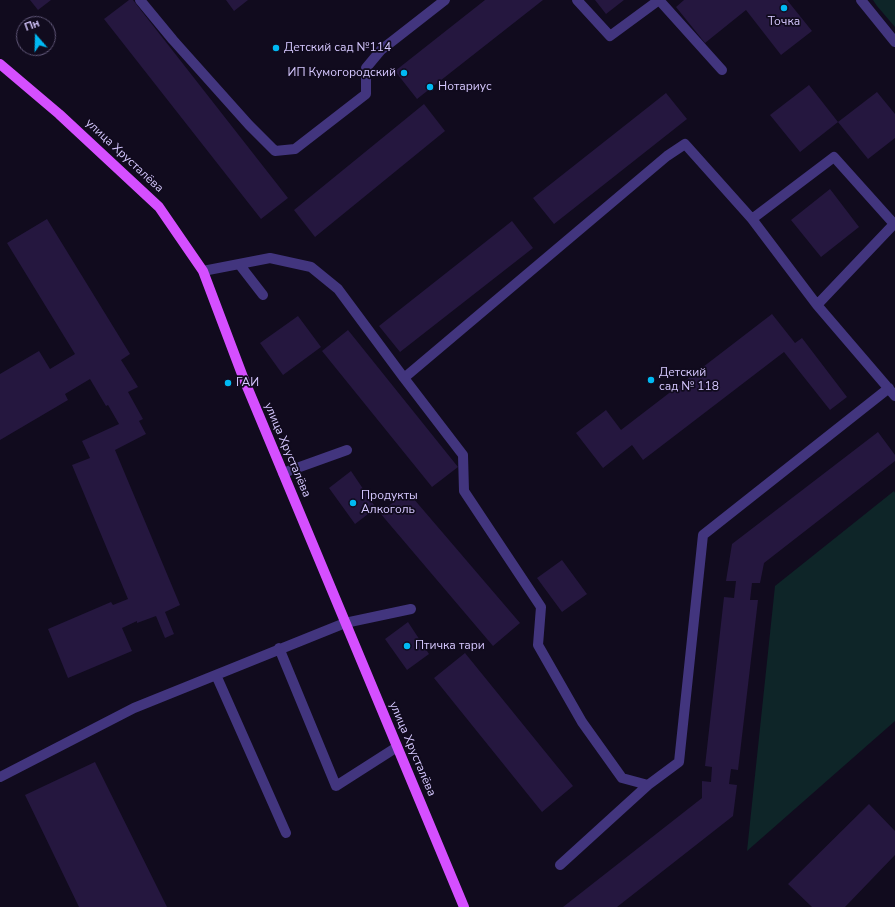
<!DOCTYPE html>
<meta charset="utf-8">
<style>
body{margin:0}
#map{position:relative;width:895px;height:907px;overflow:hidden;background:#110b1e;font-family:"Nunito Sans",sans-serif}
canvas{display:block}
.north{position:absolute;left:16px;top:16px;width:40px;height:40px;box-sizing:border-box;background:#110b1e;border:1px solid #605778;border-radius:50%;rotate:340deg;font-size:11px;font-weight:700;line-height:16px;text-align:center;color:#d6c8ff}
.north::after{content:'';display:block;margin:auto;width:14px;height:18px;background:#00b9f3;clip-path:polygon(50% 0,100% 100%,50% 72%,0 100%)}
</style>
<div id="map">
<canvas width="895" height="907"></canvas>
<div class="north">Пн</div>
</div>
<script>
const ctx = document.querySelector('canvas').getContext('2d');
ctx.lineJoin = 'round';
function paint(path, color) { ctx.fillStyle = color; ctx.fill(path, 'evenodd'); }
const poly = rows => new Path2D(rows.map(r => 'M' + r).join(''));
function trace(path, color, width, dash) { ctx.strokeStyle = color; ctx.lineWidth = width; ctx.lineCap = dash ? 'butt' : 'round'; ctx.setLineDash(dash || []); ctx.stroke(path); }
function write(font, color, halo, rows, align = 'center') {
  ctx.font = font + ' "Nunito Sans",sans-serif'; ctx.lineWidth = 3.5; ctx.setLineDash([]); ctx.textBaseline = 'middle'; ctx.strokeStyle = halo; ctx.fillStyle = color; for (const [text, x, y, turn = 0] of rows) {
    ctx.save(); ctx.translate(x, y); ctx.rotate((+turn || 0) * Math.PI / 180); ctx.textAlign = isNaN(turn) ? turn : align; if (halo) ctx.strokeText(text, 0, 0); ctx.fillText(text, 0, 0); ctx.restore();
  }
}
paint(poly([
 [873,0,895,0,895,27,877,6],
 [894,491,895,493,895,721,747,851,775,586]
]), '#0e2528');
paint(poly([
 [30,0,51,0,38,10],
 [129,0,133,0,288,198,261,219,104,19],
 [226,0,248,0,234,11],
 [485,0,543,0,417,99,395,71],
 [595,0,624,0,606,14],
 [684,0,787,0,812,31,781,55,746,10,705,43,676,7],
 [809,85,838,122,800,152,770,115],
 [877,92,895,114,895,138,868,159,838,122],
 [666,93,687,119,554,224,533,198],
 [424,104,445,131,315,237,294,210],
 [830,189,859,227,821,257,791,220],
 [47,219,130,354,121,360,138,387,128,392,143,419,139,421,146,434,115,450,180,605,165,612,174,634,165,638,156,616,137,623,137,621,122,628,132,651,68,678,48,629,111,602,113,605,128,599,72,465,90,458,82,441,119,424,108,405,106,406,90,379,65,394,68,400,0,440,0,374,39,351,50,369,75,354,7,243],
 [512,221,533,248,400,352,379,326],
 [772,314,795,343,802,338,847,397,830,410,784,352,643,460,632,445,603,468,576,433,606,410,621,430],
 [298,316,321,347,283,375,260,343],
 [348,330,458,467,432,487,322,351],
 [878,432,895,455,895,461,764,563,760,583,752,583,750,600,758,600,738,770,731,769,729,784,737,785,733,816,617,907,563,907,702,798,702,781,711,782,712,767,705,766,724,597,734,598,736,581,726,581,732,544],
 [351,471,376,508,355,524,329,488],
 [407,491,520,623,493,646,380,513],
 [562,560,587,594,562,612,537,578],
 [408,622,429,654,407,670,385,639],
 [465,653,573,786,542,812,434,678],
 [95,762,167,907,79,907,25,795],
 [869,804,895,831,895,855,845,907,812,907,788,884]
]), '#25173f');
trace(poly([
 [140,0,173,40,249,125,275,151,295,149,366,94,366,68,381,50,445,0],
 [577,0,610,36,659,0],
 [659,0,722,70],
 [861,0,895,42],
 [752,219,834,157,894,224],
 [239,264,263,295],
 [203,271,270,258,311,267,338,289,404,378,667,156,685,144,752,219,817,305,895,223],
 [817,305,895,396],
 [404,378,463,455,464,491,541,607,538,645,582,722,622,778,648,785,679,762,703,535,889,388],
 [283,473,347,450],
 [279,648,336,786,397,747],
 [216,675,286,833],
 [0,777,134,708,345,623,411,609],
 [560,865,648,785]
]), '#42357e', 10);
trace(poly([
 [0,64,59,114,159,207,203,271,243,377,464,907]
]), '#d54fff', 10);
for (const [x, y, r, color] of [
 [784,8,4,"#00b9f3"],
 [276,48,4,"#00b9f3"],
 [404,73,4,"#00b9f3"],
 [430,87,4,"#00b9f3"],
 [651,380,4,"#00b9f3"],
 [228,383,4,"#00b9f3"],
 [353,503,4,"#00b9f3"],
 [407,646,4,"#00b9f3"]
]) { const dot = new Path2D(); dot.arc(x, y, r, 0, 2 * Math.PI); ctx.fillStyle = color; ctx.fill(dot); trace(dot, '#110b1e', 1.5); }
write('12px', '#d6c8ff', '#110b1e', [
 ["Точка",784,22,"center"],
 ["Детский сад №114",284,48],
 ["ИП Кумогородский",396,73,"right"],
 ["Нотариус",438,87],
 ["Детский",659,373],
 ["сад № 118",659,387],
 ["ГАИ",236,383],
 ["Продукты",361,496],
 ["Алкоголь",361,510],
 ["Птичка тари",415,646]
], 'left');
write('12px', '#d6c8ff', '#110b1e', [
 ["улица Хрусталёва",124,156,43],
 ["улица Хрусталёва",287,450,67],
 ["улица Хрусталёва",412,749,67]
]);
</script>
